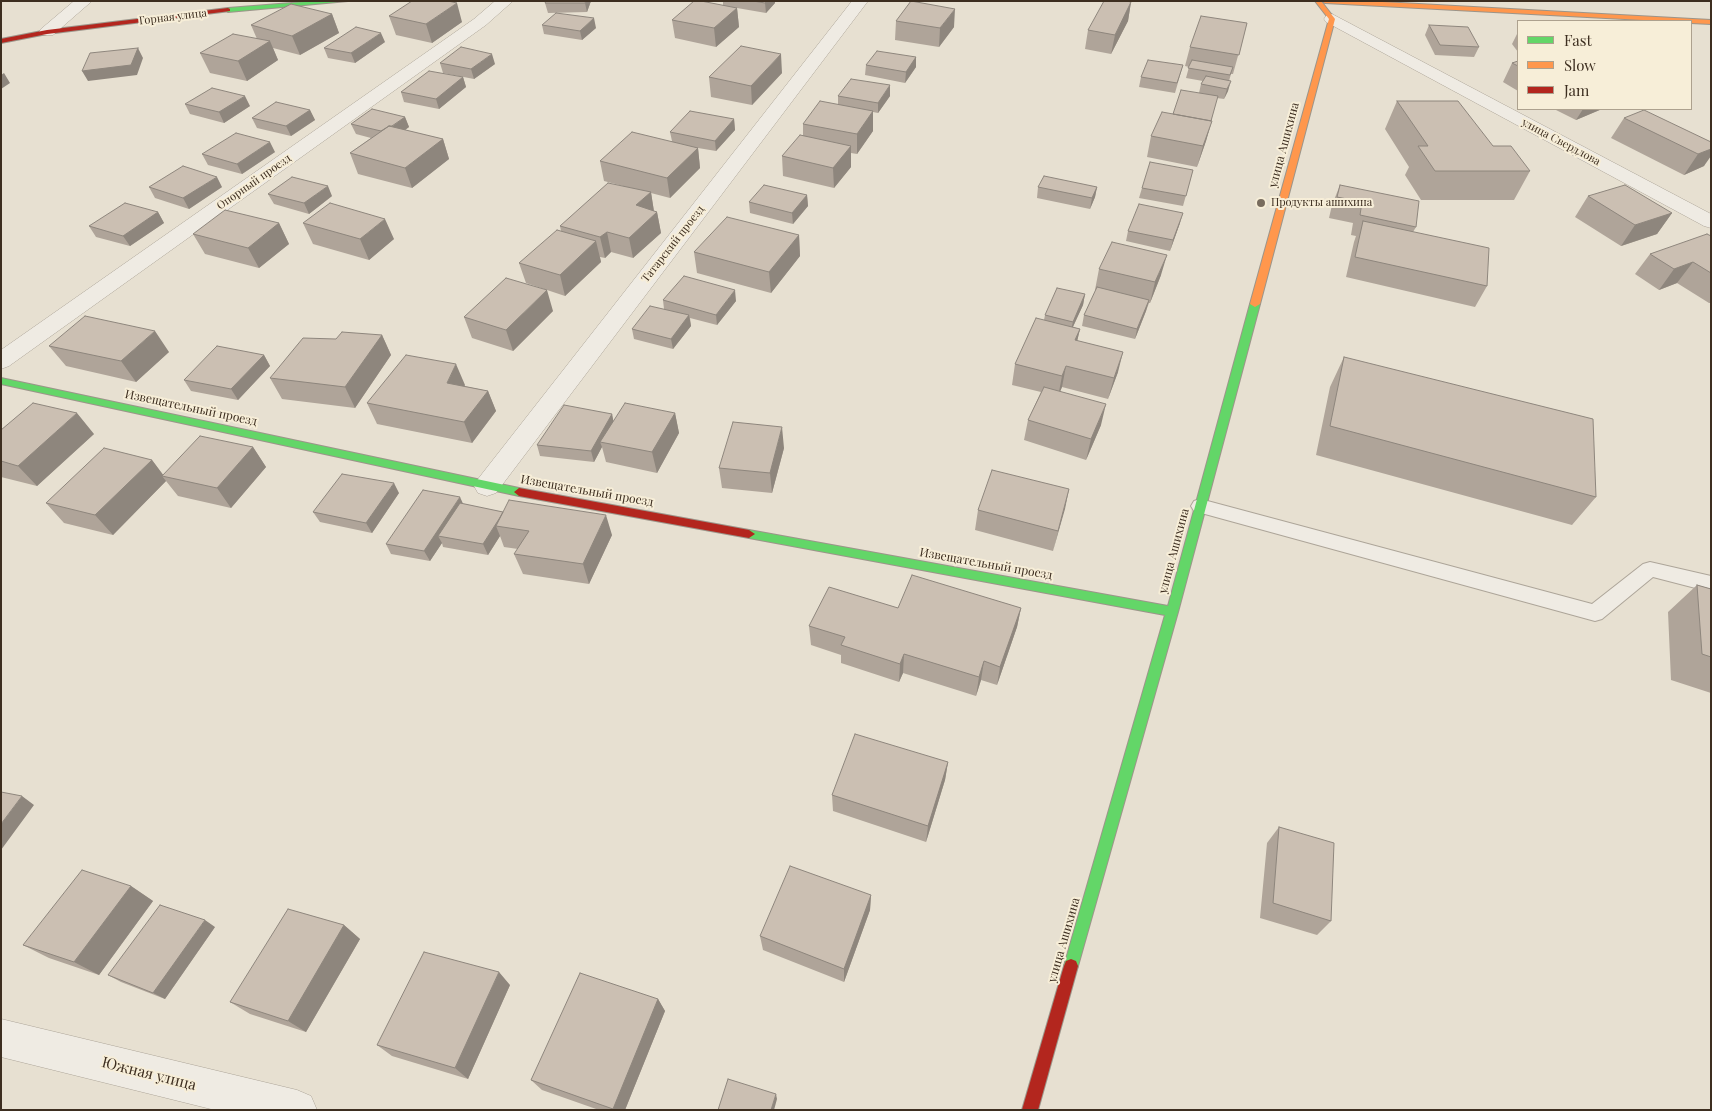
<!DOCTYPE html>
<meta charset="utf-8">
<style>
body{margin:0}
#map{position:relative;width:1712px;height:1111px;overflow:hidden;background:#e7e0d1;font-family:"Playfair Display",serif}
canvas{display:block}
.frame{position:absolute;inset:0;border:2px solid #3d2e20;pointer-events:none}
.legend{position:absolute;left:1517px;top:20px;width:175px;height:90px;box-sizing:border-box;background:#f7eed8;border:1px solid #ada18e;margin:0;padding:6px 9px;list-style:none;font-size:15px;color:#3d2e20}
.legend li{display:flex;align-items:center;gap:10px;height:25px}
.legend b{width:25px;border:1px solid #ada18e}
</style>
<div id="map">
<canvas width="1712" height="1111"></canvas>
<div class="frame"></div>
<ul class="legend">
<li><b style="height:6px;background:#63d668"></b>Fast</li>
<li><b style="height:6px;background:#ff974d"></b>Slow</li>
<li><b style="height:6px;background:#b3261e"></b>Jam</li>
</ul>
</div>
<script>
const ctx = document.querySelector('canvas').getContext('2d');
ctx.lineJoin = 'round';
const poly = rows => new Path2D(rows.map(r => 'M' + r).join(''));
function trace(path, color, width, dash) { ctx.strokeStyle = color; ctx.lineWidth = width; ctx.lineCap = dash ? 'butt' : 'round'; ctx.setLineDash(dash || []); ctx.stroke(path); }
function paint(path, color) { ctx.fillStyle = color; ctx.fill(path, 'evenodd'); }
function write(font, color, halo, rows, align = 'center') {
  ctx.font = font + ' "Playfair Display",serif'; ctx.lineWidth = 4; ctx.setLineDash([]); ctx.textBaseline = 'middle'; ctx.strokeStyle = halo; ctx.fillStyle = color; for (const [text, x, y, turn = 0] of rows) {
    ctx.save(); ctx.translate(x, y); ctx.rotate((+turn || 0) * Math.PI / 180); ctx.textAlign = isNaN(turn) ? turn : align; if (halo) ctx.strokeText(text, 0, 0); ctx.fillText(text, 0, 0); ctx.restore();
  }
}
const lane = poly([
 [1200,499,1592,604,1643,564,1650,562,1711,576,1711,592,1653,577,1602,619,1595,621,1194,511,1191,506,1194,501,1200,499]
]);
const street = poly([
 [74,1,92,1,53,35,41,35,39,32,41,29,74,1],
 [495,1,513,1,486,25,9,366,1,369,1,350,474,19,495,1],
 [852,1,868,1,496,493,487,496,478,493,474,486,478,479,852,1],
 [1332,14,1711,214,1711,228,1704,226,1326,22,1324,19,1326,16,1332,14],
 [1,1019,297,1090,311,1096,317,1110,215,1110,1,1057,1,1019]
]);
const fast = poly([
 [317,1,348,1,228,12,225,10,228,8,317,1],
 [1255,301,1260,304,1178,612,1078,966,1076,971,1071,973,1066,971,1064,966,1165,615,749,538,743,534,749,530,1168,606,1250,304,1255,301],
 [1,378,519,488,524,492,519,496,1,384,1,378]
]);
const slow = poly([
 [1315,1,1321,1,1335,19,1260,304,1255,307,1250,304,1329,19,1315,1],
 [1322,1,1364,1,1711,20,1711,24,1691,23,1691,21,1662,21,1325,3,1322,1]
]);
const jam = poly([
 [228,8,230,9,230,11,47,34,1,43,1,39,47,30,228,8],
 [519,488,749,530,755,534,749,538,519,496,514,492,519,488],
 [1071,959,1076,961,1078,966,1038,1110,1022,1110,1064,966,1066,961,1071,959]
]);
trace(lane, '#ada599', 2);
trace(street, '#ada599', 1);
trace(fast, '#9c958a', 2);
trace(slow, '#9c958a', 2);
trace(jam, '#9c958a', 2);
paint(lane, '#efebe3');
paint(street, '#efebe3');
paint(fast, '#63d668');
paint(slow, '#ff974d');
paint(jam, '#b3261e');
paint(poly([
 [546,1,591,1,587,12,548,13,545,3],
 [723,1,775,1,775,3,766,13,737,8,739,27,716,47,675,38,672,20,723,5],
 [1131,2,1128,21,1111,54,1085,49,1088,30],
 [332,14,339,33,300,55,273,48,278,60,247,81,210,73,200,53,257,39,251,25],
 [389,16,462,22,432,43,396,35],
 [896,21,954,27,939,47,895,40],
 [1247,23,1233,74,1231,74,1229,81,1228,91,1224,99,1217,98,1206,141,1197,167,1147,157,1151,136,1173,114,1199,93,1201,84,1203,81,1186,78,1189,67,1185,66,1190,47],
 [542,25,596,28,582,40,544,34],
 [1429,25,1479,47,1474,57,1435,55,1425,35],
 [1517,34,1518,34,1518,52,1512,44],
 [385,42,355,63,328,58,324,48],
 [916,57,916,67,905,83,865,75,866,65],
 [1518,61,1518,91,1503,82,1512,63],
 [440,63,495,64,474,79,443,73],
 [1183,65,1175,93,1139,87,1141,77],
 [782,73,752,105,711,97,709,77],
 [463,77,466,87,439,109,404,102,401,92],
 [838,96,890,96,878,113,873,112,873,131,857,154,851,153,851,167,834,188,783,176,782,156,803,136,803,124,838,105],
 [1397,101,1493,146,1530,171,1514,200,1421,200,1405,175,1409,167,1385,129],
 [185,104,250,106,224,123,190,114],
 [1554,109,1602,109,1576,120],
 [310,110,315,120,291,136,257,128,252,118],
 [405,117,409,127,405,130,443,139,449,159,412,188,358,174,350,153,371,138,356,134,351,124],
 [1624,118,1711,142,1704,166,1684,175,1611,138],
 [734,119,735,130,716,151,698,148,700,168,670,198,651,193,654,211,657,212,661,233,633,258,611,252,605,258,600,257,601,262,565,296,526,283,519,263,561,231,560,226,623,186,604,181,600,161,672,141,670,132],
 [275,152,242,174,208,165,202,154],
 [1193,170,1183,206,1139,198,1142,188],
 [1340,185,1416,227,1413,232,1487,286,1475,307,1346,277,1354,242,1356,236,1351,235,1353,223,1329,218,1332,205],
 [149,187,222,187,189,209,155,198],
 [1038,187,1097,187,1095,197,1090,209,1037,198],
 [268,194,332,196,309,214,274,204],
 [807,195,808,206,793,224,750,213,749,202],
 [1588,196,1672,213,1657,234,1621,246,1575,217],
 [158,212,164,223,130,246,96,237,89,226],
 [279,223,289,244,259,268,205,254,193,234],
 [303,223,394,239,369,260,313,244],
 [1180,223,1170,251,1126,241,1128,231],
 [799,235,800,256,771,293,697,273,694,252],
 [1711,236,1711,303,1709,303,1677,283,1659,290,1635,274,1650,254],
 [1099,269,1161,275,1150,303,1149,303,1146,311,1135,339,1082,326,1084,315,1096,290,1095,290],
 [1085,294,1083,305,1073,327,1080,329,1077,341,1118,372,1108,399,1062,387,1060,391,1101,425,1086,460,1024,440,1028,420,1041,392,1012,385,1015,364,1044,320,1045,315],
 [663,300,736,301,717,325,690,318,691,326,673,349,634,339,632,329,664,309],
 [553,311,513,351,472,338,464,317],
 [382,335,391,355,355,408,282,399,270,378],
 [49,346,169,352,136,382,66,366],
 [264,355,270,366,238,400,191,391,184,380],
 [1344,357,1596,497,1572,525,1316,455,1330,387],
 [465,385,464,386,488,391,496,411,472,443,377,424,367,403],
 [675,413,679,433,657,473,606,462,602,447,594,462,540,456,537,445,612,414,613,421],
 [1,430,94,434,37,486,1,477],
 [253,447,266,467,231,508,178,496,166,481,113,535,64,523,46,503,152,460,163,475],
 [784,448,772,493,722,488,719,468],
 [1069,489,1053,551,975,530,978,510],
 [399,493,372,533,320,522,313,512],
 [463,504,612,535,589,584,523,574,514,554,518,549,504,547,500,536,488,555,443,547,442,543,430,561,391,554,386,544],
 [1697,585,1711,589,1711,693,1671,680,1668,612],
 [898,608,1021,608,1017,627,997,685,981,680,976,696,903,673,899,682,841,663,841,655,811,645,809,626],
 [948,762,945,780,926,842,833,811,832,795],
 [1279,827,1331,921,1317,935,1260,918,1267,843],
 [131,886,153,901,99,975,49,958,23,945],
 [871,895,870,910,844,982,763,950,760,936],
 [344,925,360,939,306,1032,250,1014,230,1002],
 [215,927,165,999,121,982,108,975],
 [510,985,468,1079,392,1056,377,1045],
 [658,999,665,1011,625,1110,599,1110,542,1090,531,1080]
]), '#afa499');
paint(poly([
 [586,1,591,1,587,12,585,3],
 [767,1,775,1,775,3,766,13,765,3],
 [1131,2,1128,21,1111,54,1115,35],
 [457,3,462,22,432,43,426,24],
 [737,8,739,27,716,47,714,28],
 [955,9,954,27,939,47,940,28],
 [332,14,339,33,300,55,292,36],
 [594,18,596,28,582,40,580,31],
 [381,33,385,42,355,63,351,53],
 [270,41,278,60,247,81,238,61],
 [138,48,143,58,137,75,88,81,82,71],
 [492,54,495,64,474,79,471,69],
 [781,54,782,73,752,105,751,86],
 [916,57,916,67,905,83,906,72],
 [4,73,10,83,1,89,1,75],
 [463,77,466,87,439,109,436,99],
 [1231,81,1228,91,1224,99,1227,89],
 [890,85,890,96,878,113,878,103],
 [245,96,250,106,224,123,219,112],
 [1583,109,1602,109,1576,120],
 [310,110,315,120,291,136,286,126],
 [873,111,873,131,857,154,857,134],
 [405,117,409,127,389,142,385,132],
 [734,119,735,130,716,151,715,141],
 [1212,121,1206,141,1197,167,1203,146],
 [443,139,449,159,412,188,405,168],
 [270,142,275,152,242,174,237,164],
 [851,146,851,167,834,188,833,168],
 [698,148,700,168,670,198,667,178],
 [1711,149,1711,156,1704,166,1684,175,1698,154],
 [217,177,222,187,189,209,183,198],
 [328,186,332,196,309,214,304,203],
 [1097,187,1095,197,1090,209,1092,198],
 [651,192,654,212,636,205],
 [807,195,808,206,793,224,792,213],
 [158,212,164,223,130,246,123,236],
 [657,212,661,233,633,258,629,238],
 [1183,213,1180,223,1170,251,1173,240],
 [1672,213,1657,234,1621,246,1635,225],
 [385,219,394,239,369,260,360,239],
 [279,223,289,244,259,268,248,248],
 [607,232,611,252,605,258,600,237],
 [799,235,800,256,771,293,769,272],
 [596,241,601,262,565,296,560,275],
 [1167,255,1161,275,1150,303,1155,282],
 [1693,262,1677,283,1659,290,1674,269],
 [547,290,553,311,513,351,506,330],
 [735,290,736,301,717,325,716,315],
 [1085,294,1083,305,1070,333,1073,322],
 [1149,300,1146,311,1135,339,1137,329],
 [689,315,691,326,673,349,671,339],
 [1080,329,1075,350,1075,340],
 [155,331,169,352,136,382,121,361],
 [382,335,391,355,355,408,345,387],
 [1123,352,1118,372,1108,399,1114,378],
 [264,355,270,366,238,400,231,389],
 [456,364,465,385,456,404,447,383],
 [1066,366,1062,387,1058,397,1062,376],
 [488,391,496,411,472,443,464,422],
 [1106,404,1101,425,1086,460,1091,439],
 [77,413,94,434,37,486,18,466],
 [675,413,679,433,657,473,652,452],
 [612,414,614,424,600,442,602,447,594,462,591,451],
 [782,427,784,448,772,493,770,473],
 [253,447,266,467,231,508,217,488],
 [152,460,164,476,162,476,166,481,113,535,95,515],
 [394,483,399,493,372,533,366,523],
 [1069,489,1065,509,1053,551,1058,531],
 [460,497,465,508,438,536,442,543,430,561,424,551],
 [504,512,496,526,500,536,488,555,483,544],
 [606,515,612,535,589,584,583,564],
 [1021,608,1017,627,997,685,1000,667],
 [904,654,903,673,899,682,900,664],
 [984,661,981,680,976,696,979,677],
 [948,762,945,780,926,842,928,826],
 [22,796,34,805,1,850,1,824],
 [131,886,153,901,99,975,74,962],
 [871,895,870,910,844,982,844,969],
 [205,920,215,927,165,999,153,993],
 [344,925,360,939,306,1032,288,1021],
 [499,972,510,985,468,1079,455,1068],
 [658,999,665,1011,625,1110,614,1110,613,1109],
 [776,1094,777,1099,774,1110,771,1110]
]), '#8e867d');
const building = poly([
 [412,1,448,1,457,3,426,24,389,16,412,1],
 [546,1,586,1,585,3,545,3,546,1],
 [694,1,701,1,737,8,714,28,672,20,694,1],
 [753,1,767,1,765,3,753,1],
 [911,1,955,9,940,28,896,21,911,1],
 [1104,1,1126,1,1131,2,1115,35,1088,30,1104,1],
 [291,4,332,14,292,36,251,25,291,4],
 [556,13,594,18,580,31,542,25,556,13],
 [1201,16,1247,23,1239,55,1190,47,1201,16],
 [1429,25,1468,27,1479,47,1440,45,1429,25],
 [356,27,381,33,351,53,324,48,356,27],
 [233,34,270,41,238,61,200,53,233,34],
 [741,46,781,54,751,86,709,77,741,46],
 [461,47,492,54,471,69,440,63,461,47],
 [138,48,131,65,82,71,90,53,138,48],
 [877,51,916,57,906,72,866,65,877,51],
 [1148,60,1183,65,1177,83,1141,77,1148,60],
 [1192,60,1233,67,1230,75,1188,68,1192,60],
 [1518,61,1518,66,1512,63,1518,61],
 [429,71,463,77,436,99,401,92,429,71],
 [1206,76,1231,81,1227,89,1201,84,1206,76],
 [851,79,890,85,878,103,838,96,851,79],
 [212,88,245,96,219,112,185,104,212,88],
 [1181,90,1218,96,1211,121,1173,114,1181,90],
 [820,101,873,111,857,134,803,124,820,101],
 [1397,101,1458,101,1493,146,1511,146,1530,171,1435,171,1418,146,1428,146,1397,101],
 [276,102,310,110,286,126,252,118,276,102],
 [372,109,405,117,392,126,389,126,381,131,351,124,372,109],
 [1644,110,1711,142,1711,149,1698,154,1624,118,1644,110],
 [690,111,734,119,715,141,670,132,690,111],
 [1162,112,1212,121,1203,146,1151,136,1162,112],
 [389,126,443,139,405,168,350,153,389,126],
 [632,132,698,148,667,178,600,161,632,132],
 [236,133,270,142,237,164,202,154,236,133],
 [800,135,851,146,833,168,782,156,800,135],
 [1150,162,1193,170,1186,196,1142,188,1150,162],
 [183,166,217,177,183,198,149,187,183,166],
 [1044,176,1097,187,1092,198,1038,187,1044,176],
 [292,177,328,186,304,203,268,194,292,177],
 [608,183,651,192,636,205,657,212,629,238,607,232,600,237,560,226,608,183],
 [764,185,807,195,792,213,749,202,764,185],
 [1340,185,1419,201,1416,227,1360,215,1362,202,1337,197,1340,185],
 [1625,185,1672,213,1635,225,1588,196,1625,185],
 [125,203,158,212,123,236,89,226,125,203],
 [330,203,385,219,360,239,303,223,330,203],
 [1139,204,1183,213,1173,240,1128,231,1139,204],
 [225,210,279,223,248,248,193,234,225,210],
 [727,217,799,235,769,272,694,252,727,217],
 [1363,221,1489,248,1487,286,1355,257,1363,221],
 [557,230,596,241,560,275,519,263,557,230],
 [1707,234,1711,236,1711,273,1693,262,1674,269,1650,254,1707,234],
 [1112,242,1167,255,1155,282,1099,269,1112,242],
 [684,276,735,290,716,315,663,300,684,276],
 [506,278,547,290,506,330,464,317,506,278],
 [1097,287,1149,300,1137,329,1084,315,1097,287],
 [1057,288,1085,294,1073,322,1045,315,1057,288],
 [650,306,689,315,671,339,632,329,650,306],
 [85,316,155,331,121,361,49,346,85,316],
 [1036,318,1080,329,1075,340,1123,352,1114,378,1066,366,1062,376,1015,364,1036,318],
 [342,332,382,335,345,387,270,378,303,338,336,339,342,332],
 [217,346,264,355,231,389,184,380,217,346],
 [406,355,456,364,447,383,488,391,464,422,367,403,406,355],
 [1344,357,1593,419,1596,497,1330,426,1344,357],
 [1044,387,1106,404,1091,439,1028,420,1044,387],
 [33,403,77,413,18,466,1,461,1,430,33,403],
 [625,403,675,413,652,452,600,442,625,403],
 [564,405,612,414,591,451,537,445,564,405],
 [733,422,782,427,770,473,719,468,733,422],
 [200,436,253,447,217,488,162,476,200,436],
 [104,448,152,460,95,515,46,503,104,448],
 [992,470,1069,489,1058,531,978,510,992,470],
 [342,474,394,483,366,523,313,512,342,474],
 [423,490,460,497,424,551,386,544,423,490],
 [509,500,606,515,583,564,514,554,529,531,496,526,509,500],
 [460,503,503,512,499,519,483,544,438,536,460,503],
 [912,575,1021,608,1000,667,984,661,979,677,904,654,900,664,841,645,845,637,809,626,829,587,898,608,912,575],
 [1697,585,1711,589,1711,657,1702,654,1697,585],
 [855,734,948,762,928,826,832,795,855,734],
 [1,792,22,796,1,824,1,792],
 [1279,827,1334,843,1331,921,1273,903,1279,827],
 [790,866,871,895,844,969,760,936,790,866],
 [82,870,131,886,74,962,23,945,82,870],
 [160,905,205,920,153,993,108,975,160,905],
 [288,909,344,925,288,1021,230,1002,288,909],
 [424,952,499,972,455,1068,377,1045,424,952],
 [580,973,658,999,613,1109,531,1080,580,973],
 [728,1079,776,1094,771,1110,718,1110,728,1079]
]);
paint(building, '#cbbfb2');
trace(building, '#8e867d', 1);
for (const [x, y, r, color] of [
 [1261,203,5,"#786c5e"]
]) { const dot = new Path2D(); dot.arc(x, y, r, 0, 2 * Math.PI); ctx.fillStyle = color; ctx.fill(dot); trace(dot, '#f7eed8', 2); }
write('11px', '#3d2e20', '#f7eed8', [
 ["Горная улица",173,17,-7],
 ["улица Свердлова",1561,142,28],
 ["Опорный проезд",254,182,-35],
 ["Татарский проезд",673,244,-52]
]);
write('11px', '#3d2e20', '#f7eed8', [
 ["Продукты ашихина",1271,203]
], 'left');
write('12px', '#3d2e20', '#f7eed8', [
 ["улица Ашихина",1284,145,-75],
 ["Извещательный проезд",191,408,12],
 ["Извещательный проезд",587,491,10],
 ["улица Ашихина",1174,551,-75],
 ["Извещательный проезд",986,564,10],
 ["улица Ашихина",1064,940,-74]
]);
write('15px', '#3d2e20', '#f7eed8', [
 ["Южная улица",149,1074,14]
]);
</script>
